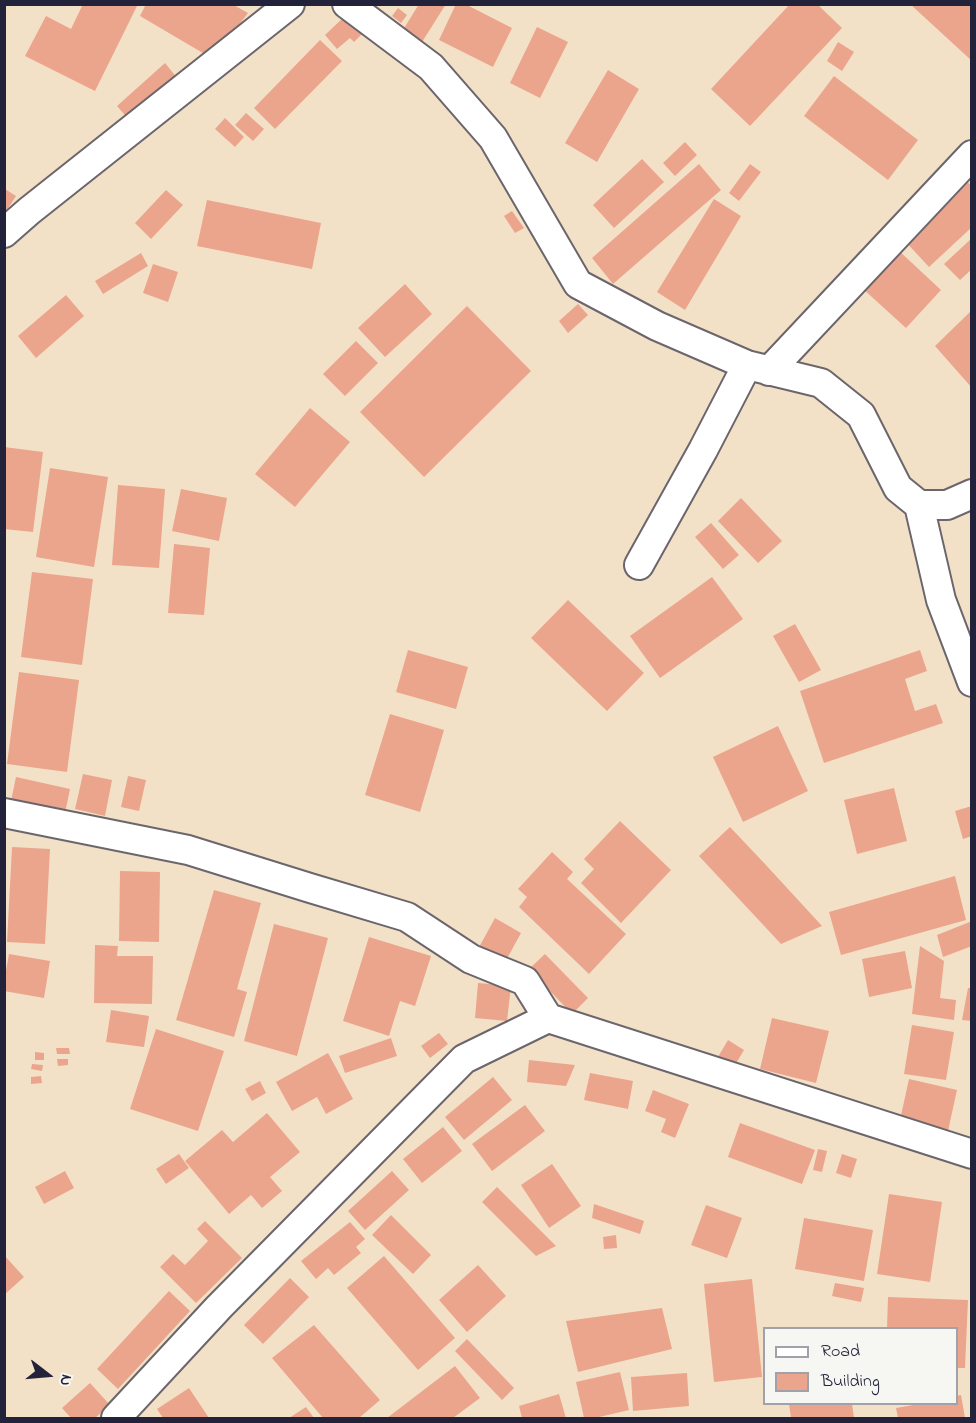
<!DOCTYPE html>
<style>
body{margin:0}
#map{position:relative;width:976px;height:1423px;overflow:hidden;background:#f3e1c7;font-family:"Indie Flower",sans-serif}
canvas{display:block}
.frame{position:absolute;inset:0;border:6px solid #22223b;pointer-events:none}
.legend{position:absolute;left:763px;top:1327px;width:195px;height:78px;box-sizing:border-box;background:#f6f6f2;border:2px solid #a1a1a9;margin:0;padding:8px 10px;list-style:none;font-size:18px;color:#22223b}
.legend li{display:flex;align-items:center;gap:12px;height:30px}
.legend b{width:30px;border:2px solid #a1a1a9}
.north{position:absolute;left:18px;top:1345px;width:60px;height:60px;-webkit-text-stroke:4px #f6f6f2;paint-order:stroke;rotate:106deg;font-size:16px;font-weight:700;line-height:24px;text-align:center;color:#22223b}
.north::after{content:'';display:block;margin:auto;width:21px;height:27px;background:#22223b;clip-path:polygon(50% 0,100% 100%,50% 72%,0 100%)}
</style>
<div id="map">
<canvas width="976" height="1423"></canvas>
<div class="frame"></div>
<ul class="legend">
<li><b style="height:8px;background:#fff"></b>Road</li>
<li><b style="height:16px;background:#eba58c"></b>Building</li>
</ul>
<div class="north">N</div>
</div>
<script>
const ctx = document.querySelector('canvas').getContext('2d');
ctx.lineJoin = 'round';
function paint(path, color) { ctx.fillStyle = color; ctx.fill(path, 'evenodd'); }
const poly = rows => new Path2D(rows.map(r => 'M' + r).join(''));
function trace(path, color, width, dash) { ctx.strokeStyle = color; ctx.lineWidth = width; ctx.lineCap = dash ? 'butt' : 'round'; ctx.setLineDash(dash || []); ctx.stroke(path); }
paint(poly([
 [83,4,138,4,95,91,25,56,46,16,71,29],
 [146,4,232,4,248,13,213,59,140,16],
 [419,4,446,4,422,42,403,30],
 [456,4,465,4,512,28,493,67,439,40],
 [790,4,817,4,842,28,750,126,711,89],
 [910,4,972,4,972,61],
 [398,8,407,15,401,23,392,16],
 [345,16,362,34,354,42,350,38,337,49,325,35],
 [537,27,568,42,540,98,510,83],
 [320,40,342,61,275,129,254,108],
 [838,42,854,52,842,71,827,61],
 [165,63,178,79,130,121,117,106],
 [608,70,639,89,597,162,565,143],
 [834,76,918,140,888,180,804,116],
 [246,113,264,129,253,141,235,125],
 [225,118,244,137,235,147,215,129],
 [685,142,697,155,675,176,663,163],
 [642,159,664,182,614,228,593,205],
 [699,164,721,190,613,284,592,258],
 [750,164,761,172,739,201,729,193],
 [966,180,972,187,972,227,929,267,904,240],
 [5,189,16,196,5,213],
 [166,190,183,205,151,239,135,223],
 [714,199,741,216,685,310,657,292],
 [207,200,321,223,312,269,197,246],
 [512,211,524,228,515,233,504,216],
 [972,238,972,269,960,280,944,264],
 [897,249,941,290,906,328,862,288],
 [141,253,148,266,103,294,95,281],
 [153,264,178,272,168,302,143,293],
 [405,284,432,314,385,357,358,328],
 [66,295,84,316,36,358,18,336],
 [578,304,588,315,568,333,559,321],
 [467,306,531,371,424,477,360,412],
 [972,310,972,388,935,346],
 [356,341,378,363,345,396,323,374],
 [310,408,350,442,295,507,255,474],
 [4,447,43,452,33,532,4,529],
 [50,468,108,477,94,567,36,557],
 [118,485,165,489,159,568,112,565],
 [181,489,227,498,219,541,172,531],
 [741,498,782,541,758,563,718,521],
 [711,523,739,555,723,569,695,537],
 [174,544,210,548,204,615,168,613],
 [32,572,93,579,82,665,21,657],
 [712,577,743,619,660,678,630,636],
 [568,600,644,673,607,711,531,638],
 [795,624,821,670,799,682,773,636],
 [408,650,468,667,456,709,396,692],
 [920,650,927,671,905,679,915,711,936,704,943,723,824,763,800,691],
 [19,672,79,680,67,772,7,764],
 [390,714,444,730,420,812,365,795],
 [778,726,808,791,743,822,713,757],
 [83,774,112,780,105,816,75,809],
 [128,776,146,780,139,811,121,807],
 [16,777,70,789,65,813,11,801],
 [894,788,907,841,857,854,844,800],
 [972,806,972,836,963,839,955,811],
 [620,821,671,870,621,923,581,883,594,869,584,859],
 [730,827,765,864,822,926,781,944,699,856],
 [12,847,50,849,45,944,7,942],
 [552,852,573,872,567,879,626,934,589,974,519,907,527,897,518,889],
 [120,871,160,872,159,942,119,941],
 [955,876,966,920,841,955,829,912],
 [214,890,261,903,237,989,247,992,234,1037,176,1020],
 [495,918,521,933,504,964,478,949],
 [972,921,972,946,943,957,937,935],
 [274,924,328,938,297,1056,244,1041],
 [369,937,431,956,415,1006,400,1001,389,1036,343,1021],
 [95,945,118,946,117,956,153,956,152,1004,94,1003],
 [920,946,944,961,940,998,956,1000,954,1020,912,1014],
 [905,951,912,988,869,997,862,959],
 [9,954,50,961,44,998,4,991,4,981],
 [545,954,588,998,572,1014,529,969],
 [478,983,511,986,507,1021,475,1018],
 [968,988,972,988,972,1021,962,1020],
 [111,1010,149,1016,144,1047,106,1042],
 [772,1018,829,1031,816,1083,760,1069],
 [912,1025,954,1032,946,1080,904,1074],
 [156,1029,224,1051,198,1131,130,1109],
 [439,1033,448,1044,430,1058,421,1046],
 [391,1038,397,1056,345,1073,339,1056],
 [728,1040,744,1050,731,1072,715,1062],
 [56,1048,69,1048,70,1054,57,1054],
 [35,1052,44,1053,44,1060,35,1060],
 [328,1053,353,1099,326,1114,317,1097,292,1111,276,1082],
 [57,1059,68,1059,68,1065,58,1066],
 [529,1060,575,1065,566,1086,527,1082],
 [32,1064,43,1065,42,1071,31,1069],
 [590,1073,633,1081,628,1109,584,1100],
 [41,1076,42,1083,31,1084,31,1077],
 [493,1077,512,1100,464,1140,445,1117],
 [909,1079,957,1090,948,1131,900,1120],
 [260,1081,266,1093,252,1101,245,1089],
 [653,1090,689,1104,675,1138,661,1132,666,1119,645,1111],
 [525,1105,545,1131,492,1171,472,1144],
 [267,1113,300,1152,270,1177,282,1191,262,1208,251,1195,229,1214,185,1161,222,1130,233,1142],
 [740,1123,815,1150,802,1184,728,1157],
 [443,1127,462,1151,422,1183,403,1159],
 [818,1149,827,1151,822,1172,813,1170],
 [179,1154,189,1168,166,1184,156,1169],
 [842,1154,857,1159,851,1178,836,1173],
 [552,1164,581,1206,549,1228,521,1185],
 [65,1171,74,1188,44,1204,35,1187],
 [392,1171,409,1190,365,1230,348,1211],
 [497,1187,556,1246,536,1256,482,1202],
 [889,1194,942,1202,930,1282,877,1274],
 [594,1204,644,1221,640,1234,592,1218],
 [706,1205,742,1218,727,1258,691,1245],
 [391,1215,431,1255,413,1274,372,1235],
 [804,1218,873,1230,864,1281,795,1269],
 [205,1221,242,1258,196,1303,160,1267,173,1254,185,1265,208,1241,197,1229],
 [350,1222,365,1239,356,1247,361,1253,334,1275,328,1268,316,1279,301,1261],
 [616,1235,617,1248,604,1249,603,1237],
 [4,1255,24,1277,4,1295],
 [384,1256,455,1338,418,1370,347,1288],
 [478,1265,506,1296,467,1332,439,1300],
 [290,1278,309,1297,263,1344,244,1325],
 [752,1279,762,1377,714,1382,704,1284],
 [835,1283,864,1288,861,1302,832,1296],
 [169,1291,190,1311,118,1389,97,1369],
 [888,1297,968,1300,965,1368,956,1368,956,1328,887,1328],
 [662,1308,672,1349,578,1372,566,1321],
 [314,1325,380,1400,359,1418,323,1418,272,1358],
 [467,1339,514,1388,502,1400,455,1351],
 [455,1366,480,1398,453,1418,387,1418],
 [620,1372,629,1410,595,1418,584,1418,576,1382],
 [687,1373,689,1406,633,1411,631,1377],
 [90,1383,110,1405,95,1418,71,1418,62,1408],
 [189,1388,209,1418,163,1418,157,1409],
 [559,1394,566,1418,522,1418,519,1406],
 [961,1395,965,1418,898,1418,896,1408,919,1404,956,1404,956,1396],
 [789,1404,852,1404,854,1418,791,1418],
 [306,1407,314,1418,289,1418]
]), '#eba58c');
const minor = poly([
 [347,4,431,67,493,138,578,284,657,326,747,365,821,383,861,415,898,488,919,505,947,505,972,494],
 [4,233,29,211,290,4],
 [769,371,972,155],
 [919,505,941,600,972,682],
 [639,565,703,450,747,365],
 [4,813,188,850,310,888,407,917,471,959,525,981,548,1018,972,1154],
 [116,1418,219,1307,464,1059,548,1018]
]);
trace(minor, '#6b656c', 32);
trace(minor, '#fff', 28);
</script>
